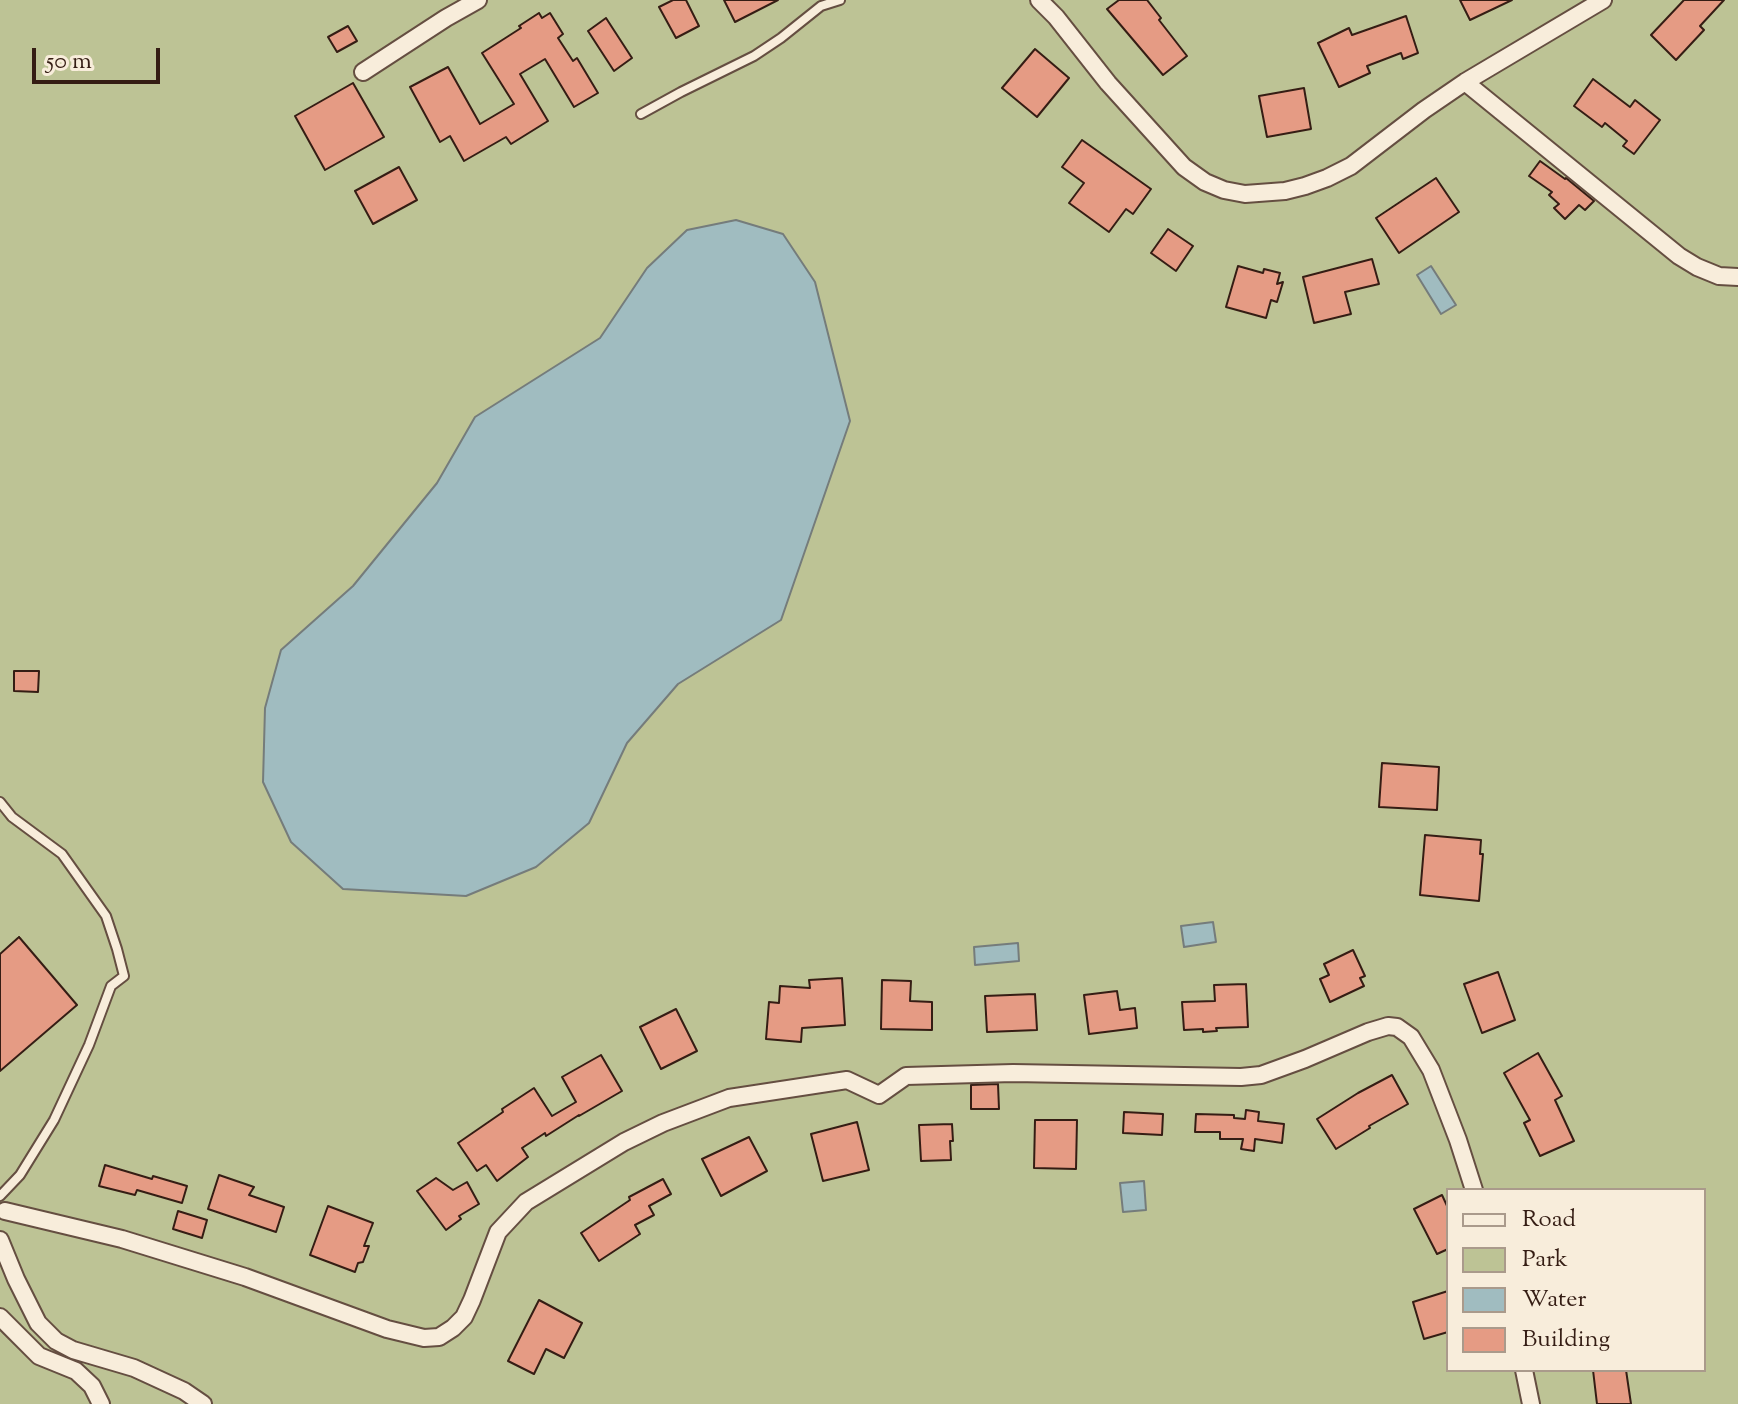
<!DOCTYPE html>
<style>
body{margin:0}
#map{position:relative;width:1738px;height:1404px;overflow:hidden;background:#f5e3c8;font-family:"Sorts Mill Goudy",serif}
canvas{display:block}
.legend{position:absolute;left:1446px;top:1188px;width:260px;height:184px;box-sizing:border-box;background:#f8eddb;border:2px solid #aa9a8b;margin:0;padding:10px 14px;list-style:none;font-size:24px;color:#351d14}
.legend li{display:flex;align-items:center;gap:16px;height:40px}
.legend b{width:40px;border:2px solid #aa9a8b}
.scale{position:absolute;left:32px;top:48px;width:128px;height:36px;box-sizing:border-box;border:4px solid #351d14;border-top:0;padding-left:10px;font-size:24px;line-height:28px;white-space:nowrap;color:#351d14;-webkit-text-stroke:6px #f8eddb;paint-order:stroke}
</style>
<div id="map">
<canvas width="1738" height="1404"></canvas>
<ul class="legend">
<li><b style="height:10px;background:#f8eddb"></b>Road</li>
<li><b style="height:22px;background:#bdc395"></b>Park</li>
<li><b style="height:22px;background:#a0bcc0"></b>Water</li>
<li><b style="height:22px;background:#e59b84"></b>Building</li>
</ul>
<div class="scale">50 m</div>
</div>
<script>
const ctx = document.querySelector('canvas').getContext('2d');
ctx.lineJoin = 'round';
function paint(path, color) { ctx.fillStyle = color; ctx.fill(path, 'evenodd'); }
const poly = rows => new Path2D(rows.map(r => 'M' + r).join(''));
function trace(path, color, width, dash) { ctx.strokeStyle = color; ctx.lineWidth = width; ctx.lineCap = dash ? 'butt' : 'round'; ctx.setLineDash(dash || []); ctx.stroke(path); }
paint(poly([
 [0,0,1738,0,1738,1404,0,1404],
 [1448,1190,1704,1190,1704,1370,1448,1370]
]), '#bdc395');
const water = poly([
 [736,220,783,234,815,282,850,421,781,620,678,684,627,743,589,823,536,867,466,896,343,889,291,842,263,782,265,708,281,650,353,586,437,483,475,417,600,338,647,268,687,230,736,220],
 [1431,266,1456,305,1441,314,1417,275,1431,266],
 [1213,922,1216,942,1184,947,1181,926,1213,922],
 [1018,943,1019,961,975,965,974,947,1018,943],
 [1144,1181,1146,1210,1123,1212,1120,1183,1144,1181]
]);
paint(water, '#a0bcc0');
trace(water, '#757c7b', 2);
const building = poly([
 [673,0,686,0,699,26,676,38,659,7,673,0],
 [724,0,778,0,735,22,724,0],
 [1119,0,1147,0,1161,18,1159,20,1187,56,1163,75,1107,9,1119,0],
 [1460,0,1512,0,1470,20,1460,0],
 [1684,0,1724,0,1700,26,1704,30,1676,60,1651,35,1684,0],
 [539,13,542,18,550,13,563,34,558,38,573,61,577,58,598,93,574,107,545,59,520,74,548,121,511,144,506,137,464,161,450,136,440,142,410,87,448,67,480,124,514,104,482,53,521,28,519,26,539,13],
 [1406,16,1418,53,1403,59,1401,53,1367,66,1370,73,1339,87,1318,43,1349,28,1352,35,1406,16],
 [606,18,632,58,614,71,588,31,606,18],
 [348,26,357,41,337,52,328,37,348,26],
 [1035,49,1069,78,1037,117,1002,88,1035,49],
 [1593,79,1630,107,1635,100,1660,120,1634,154,1623,146,1627,141,1605,123,1602,127,1574,106,1593,79],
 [353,83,384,137,325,170,295,116,353,83],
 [1304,88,1311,129,1267,137,1259,96,1304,88],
 [1082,140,1151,189,1133,214,1126,209,1109,232,1069,203,1084,183,1062,167,1082,140],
 [1540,161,1565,179,1566,178,1594,201,1585,210,1579,205,1565,219,1554,208,1559,204,1549,195,1552,192,1529,176,1540,161],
 [399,167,417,200,373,224,355,191,399,167],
 [1436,178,1459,212,1399,253,1376,218,1436,178],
 [1168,229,1193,246,1176,271,1151,253,1168,229],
 [1372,259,1379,284,1345,292,1351,314,1314,323,1303,277,1372,259],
 [1238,266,1263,273,1264,269,1280,273,1277,284,1283,282,1277,302,1271,300,1266,318,1226,307,1238,266],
 [14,671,39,671,38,692,14,691,14,671],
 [1382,763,1439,767,1437,810,1379,807,1382,763],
 [1425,835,1481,840,1480,854,1483,854,1479,901,1420,895,1425,835],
 [19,937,77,1005,0,1071,0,954,19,937],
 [1353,950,1365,976,1360,978,1364,986,1330,1002,1320,979,1329,975,1324,964,1353,950],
 [1498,972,1515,1020,1482,1033,1464,984,1498,972],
 [842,978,845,1025,802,1028,801,1042,766,1039,769,1002,779,1003,780,986,810,988,809,980,842,978],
 [882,980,911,981,910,1001,932,1002,932,1030,881,1029,882,980],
 [1246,984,1248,1027,1216,1028,1217,1031,1203,1032,1203,1029,1184,1030,1182,1002,1215,1001,1214,985,1246,984],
 [1117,991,1120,1010,1135,1008,1137,1028,1089,1034,1084,995,1117,991],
 [1035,994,1037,1030,987,1032,985,996,1035,994],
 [676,1009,697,1051,661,1069,640,1027,676,1009],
 [1538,1053,1562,1096,1555,1100,1574,1141,1540,1156,1524,1123,1530,1120,1504,1073,1538,1053],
 [601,1055,622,1091,579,1116,579,1115,546,1136,545,1133,522,1148,528,1157,497,1181,486,1165,477,1171,458,1143,503,1112,502,1109,534,1088,552,1116,576,1102,562,1077,601,1055],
 [1392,1075,1408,1104,1369,1126,1370,1128,1336,1149,1317,1119,1358,1093,1392,1075],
 [998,1084,999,1109,971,1109,971,1085,998,1084],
 [1246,1110,1259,1112,1258,1121,1284,1124,1282,1143,1255,1139,1254,1151,1241,1149,1243,1139,1220,1139,1220,1132,1195,1132,1196,1114,1234,1115,1234,1118,1245,1119,1246,1110],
 [1124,1112,1163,1114,1162,1135,1123,1133,1124,1112],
 [1035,1120,1077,1120,1076,1169,1034,1168,1035,1120],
 [857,1122,869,1170,823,1181,811,1134,857,1122],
 [952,1124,953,1141,950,1141,951,1160,921,1161,919,1125,952,1124],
 [749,1137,767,1171,721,1196,702,1159,749,1137],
 [105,1165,152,1179,153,1176,187,1186,182,1203,137,1190,135,1195,99,1186,105,1165],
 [219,1175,254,1187,249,1195,284,1207,276,1232,208,1209,219,1175],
 [436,1178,453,1190,467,1182,479,1204,459,1216,461,1219,446,1230,417,1191,436,1178],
 [663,1179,671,1194,649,1206,654,1215,635,1225,640,1234,599,1261,581,1233,630,1200,629,1197,663,1179],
 [1442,1195,1448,1208,1448,1249,1437,1254,1414,1209,1442,1195],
 [328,1206,373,1223,364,1246,369,1246,363,1262,358,1263,355,1272,310,1255,328,1206],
 [178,1211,207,1220,202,1238,173,1229,178,1211],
 [1448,1291,1448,1332,1424,1339,1413,1302,1448,1291],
 [539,1300,582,1323,564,1358,546,1349,534,1374,508,1361,539,1300],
 [1593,1370,1626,1370,1631,1404,1597,1404,1593,1370]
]);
paint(building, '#e59b84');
trace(building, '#351d14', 2);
const service = poly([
 [641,114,681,92,754,56,781,38,821,6,840,0],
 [0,802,12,817,62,854,106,916,117,949,124,976,111,986,89,1045,54,1120,20,1175,0,1196]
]);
const minor = poly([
 [1039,0,1056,17,1108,83,1184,167,1205,182,1224,190,1245,194,1285,191,1305,186,1327,178,1351,166,1424,110,1465,82,1603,0],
 [363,72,446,18,478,0],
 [1465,82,1679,256,1697,267,1719,276,1738,277],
 [5,1211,122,1239,245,1277,387,1329,424,1338,439,1337,453,1328,464,1317,472,1300,498,1232,526,1202,624,1142,663,1123,729,1098,847,1080,879,1095,906,1076,1013,1073,1241,1077,1261,1075,1305,1059,1368,1032,1388,1026,1397,1027,1411,1037,1431,1070,1458,1140,1474,1190],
 [0,1240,16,1279,38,1323,56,1341,73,1350,134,1368,184,1391,203,1404],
 [0,1317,39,1356,76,1371,92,1386,101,1404],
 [1524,1370,1531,1404]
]);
trace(service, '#654e41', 12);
trace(minor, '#654e41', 20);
trace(service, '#f8eddb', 8);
trace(minor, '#f8eddb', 16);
</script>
